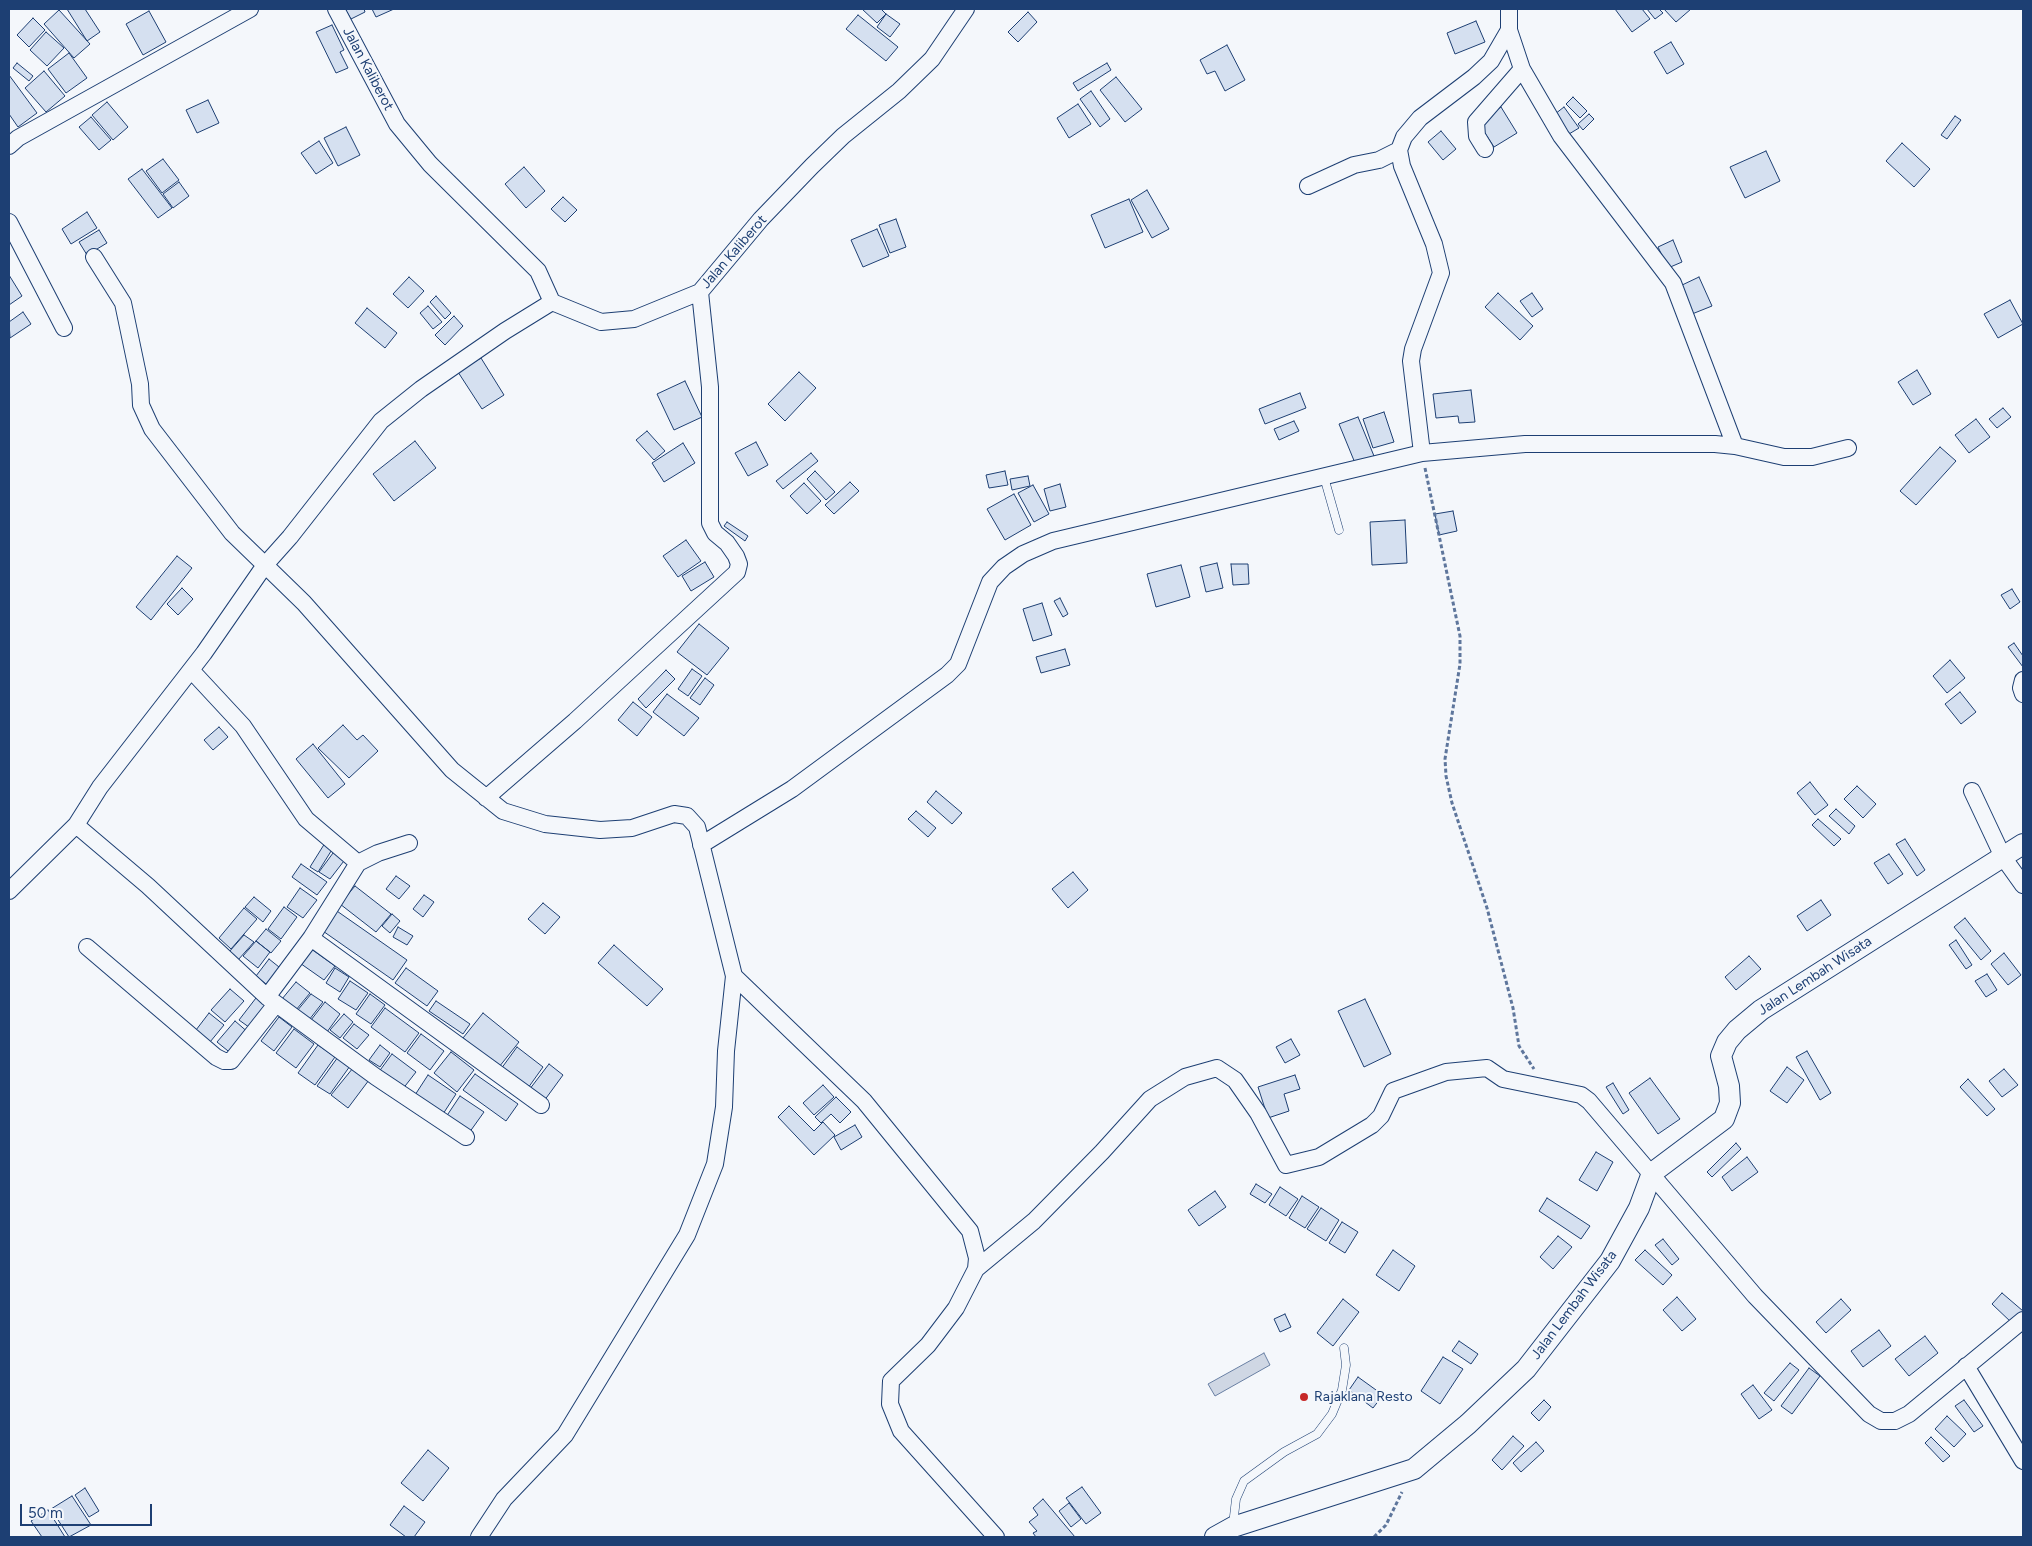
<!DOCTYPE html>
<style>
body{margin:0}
#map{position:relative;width:2032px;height:1546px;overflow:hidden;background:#f4f7fb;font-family:Figtree,sans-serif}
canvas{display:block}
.frame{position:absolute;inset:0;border:10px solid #1d3f73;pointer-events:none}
.scale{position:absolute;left:20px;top:1504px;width:132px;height:22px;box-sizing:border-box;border:2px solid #1d3f73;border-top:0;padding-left:6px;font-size:15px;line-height:18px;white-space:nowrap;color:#1d3f73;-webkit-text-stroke:4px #f4f7fb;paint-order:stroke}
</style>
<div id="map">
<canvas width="2032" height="1546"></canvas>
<div class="frame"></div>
<div class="scale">50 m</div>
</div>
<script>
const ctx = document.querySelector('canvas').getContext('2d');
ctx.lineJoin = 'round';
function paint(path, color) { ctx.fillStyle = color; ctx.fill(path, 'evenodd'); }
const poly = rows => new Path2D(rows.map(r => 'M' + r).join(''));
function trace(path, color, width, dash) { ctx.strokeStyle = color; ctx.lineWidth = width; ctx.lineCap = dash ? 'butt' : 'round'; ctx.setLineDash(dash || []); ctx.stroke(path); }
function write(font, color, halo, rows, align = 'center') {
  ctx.font = font + ' Figtree,sans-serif'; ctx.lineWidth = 4; ctx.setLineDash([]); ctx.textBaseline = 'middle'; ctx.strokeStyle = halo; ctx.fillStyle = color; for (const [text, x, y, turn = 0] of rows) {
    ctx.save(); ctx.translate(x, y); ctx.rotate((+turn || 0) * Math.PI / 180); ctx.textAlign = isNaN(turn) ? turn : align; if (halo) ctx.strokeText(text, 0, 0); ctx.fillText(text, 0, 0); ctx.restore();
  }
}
const water = poly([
 [1264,1353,1270,1365,1215,1396,1208,1384,1264,1353]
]);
paint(water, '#cfd7e4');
trace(water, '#687fa3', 1);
const building = poly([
 [67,9,85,9,100,32,87,41,67,9],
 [345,9,364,9,365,12,351,19,345,9],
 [372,9,394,9,376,17,372,9],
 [862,9,881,9,886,14,877,23,862,9],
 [1615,9,1642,9,1650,19,1632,32,1615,9],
 [1647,9,1659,9,1663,13,1655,19,1647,9],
 [1664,9,1691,9,1676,22,1664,9],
 [59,10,90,44,74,58,44,24,59,10],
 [149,11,166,42,143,55,126,24,149,11],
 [1028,12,1037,22,1018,42,1008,32,1028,12],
 [886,14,900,24,890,37,877,27,886,14],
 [858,15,898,47,886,61,846,29,858,15],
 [33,18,45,30,29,47,17,35,33,18],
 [1476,21,1485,42,1455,54,1447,33,1476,21],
 [332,25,344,50,340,52,348,68,336,73,316,32,332,25],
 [46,32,64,48,47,66,30,50,46,32],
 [1671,42,1684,64,1667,74,1654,52,1671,42],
 [1227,45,1245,80,1225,91,1215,71,1207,74,1200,60,1227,45],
 [69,53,87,78,66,93,48,69,69,53],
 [17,63,33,76,29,81,13,68,17,63],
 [1107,63,1111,70,1078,91,1073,83,1107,63],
 [44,71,65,96,46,112,25,88,44,71],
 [9,75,37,113,18,127,9,114,9,75],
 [1116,77,1142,109,1125,122,1100,90,1116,77],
 [1091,91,1110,119,1100,127,1080,99,1091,91],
 [1573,97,1587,111,1580,118,1566,104,1573,97],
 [208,100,219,123,197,133,186,110,208,100],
 [107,102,128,127,113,140,92,115,107,102],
 [1078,104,1091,124,1069,138,1057,118,1078,104],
 [1501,107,1517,133,1494,147,1477,121,1501,107],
 [1564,107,1579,128,1569,134,1555,114,1564,107],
 [1589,114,1594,119,1583,130,1578,124,1589,114],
 [1955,116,1961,120,1947,139,1941,135,1955,116],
 [91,117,111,140,99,150,79,127,91,117],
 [346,127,360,155,338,166,324,138,346,127],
 [1441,131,1456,149,1443,160,1428,142,1441,131],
 [319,141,333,163,316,174,301,153,319,141],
 [1902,143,1930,169,1914,187,1886,161,1902,143],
 [1766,151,1780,181,1745,198,1730,167,1766,151],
 [163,159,179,180,162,193,146,171,163,159],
 [524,167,545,191,526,208,505,184,524,167],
 [142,169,172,208,158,218,128,179,142,169],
 [179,182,189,196,173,208,163,194,179,182],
 [1147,190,1169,229,1152,238,1131,200,1147,190],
 [563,197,577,210,565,222,551,209,563,197],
 [1129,199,1143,232,1105,248,1091,215,1129,199],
 [87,212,97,228,71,244,62,229,87,212],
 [896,219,906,247,890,253,879,225,896,219],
 [877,229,889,256,863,267,851,240,877,229],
 [99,230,107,243,87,255,79,242,99,230],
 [1673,240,1682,262,1668,268,1658,247,1673,240],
 [9,275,22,296,9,305,9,275],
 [409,277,424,291,408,308,393,294,409,277],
 [1699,277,1712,306,1692,314,1680,286,1699,277],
 [1498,293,1533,326,1520,340,1485,307,1498,293],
 [1532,293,1543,309,1532,317,1520,301,1532,293],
 [436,296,451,313,445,319,430,302,436,296],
 [2010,300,2023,324,1998,338,1984,314,2010,300],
 [428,306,442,322,433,329,420,313,428,306],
 [367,308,397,333,385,348,355,323,367,308],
 [23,312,31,324,10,338,9,322,23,312],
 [454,316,463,326,445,345,435,335,454,316],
 [481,358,504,395,482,409,458,372,481,358],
 [1917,370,1931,394,1913,405,1898,382,1917,370],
 [799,372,816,388,785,421,768,404,799,372],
 [685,381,702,417,674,430,657,394,685,381],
 [1471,390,1475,422,1459,423,1458,416,1436,418,1433,394,1471,390],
 [1300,393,1306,408,1265,424,1259,409,1300,393],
 [2003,408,2011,417,1997,428,1989,419,2003,408],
 [1384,412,1394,442,1373,448,1363,419,1384,412],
 [1358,417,1374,456,1355,463,1339,424,1358,417],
 [1976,419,1990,437,1969,453,1955,435,1976,419],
 [1294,421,1299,431,1279,440,1274,429,1294,421],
 [647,431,665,451,654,460,636,440,647,431],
 [415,441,436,468,394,501,373,474,415,441],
 [756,442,768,465,748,476,735,453,756,442],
 [683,443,695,463,664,482,652,463,683,443],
 [1940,447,1956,461,1916,505,1900,491,1940,447],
 [811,453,818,461,783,489,776,481,811,453],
 [815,471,835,492,826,500,807,479,815,471],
 [1005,471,1008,485,989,488,986,475,1005,471],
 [1028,476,1030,486,1012,490,1010,479,1028,476],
 [850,482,859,491,834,514,825,505,850,482],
 [804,483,821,501,807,514,790,496,804,483],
 [1060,484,1066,507,1050,511,1044,489,1060,484],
 [1033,485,1049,514,1034,522,1018,493,1033,485],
 [1014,494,1031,525,1005,540,987,509,1014,494],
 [1453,511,1457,531,1439,535,1435,514,1453,511],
 [1405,520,1407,563,1372,565,1370,522,1405,520],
 [727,522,748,536,745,541,724,526,727,522],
 [686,540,701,561,678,577,663,556,686,540],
 [177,556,192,568,151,620,136,607,177,556],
 [705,562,714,577,691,591,682,576,705,562],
 [1217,563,1223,588,1206,592,1200,567,1217,563],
 [1231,564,1248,564,1249,584,1233,585,1231,564],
 [1181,565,1190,597,1156,607,1147,574,1181,565],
 [182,588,193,599,178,615,167,604,182,588],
 [2012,589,2020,602,2010,609,2001,595,2012,589],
 [1060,598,1068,614,1063,617,1054,601,1060,598],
 [1042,603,1052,635,1033,641,1023,609,1042,603],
 [699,624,729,648,707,675,677,652,699,624],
 [2014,643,2023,656,2023,667,2008,647,2014,643],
 [1065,649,1070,665,1041,673,1036,657,1065,649],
 [1950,660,1965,678,1947,693,1933,676,1950,660],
 [692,669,702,676,688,696,678,689,692,669],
 [666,670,675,679,646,708,638,699,666,670],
 [705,678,714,685,700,705,690,698,705,678],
 [1960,692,1976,712,1961,724,1945,704,1960,692],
 [667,694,699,718,684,736,653,712,667,694],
 [633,702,652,717,637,736,618,720,633,702],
 [343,725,357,740,363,735,378,751,349,778,318,748,343,725],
 [219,727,228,737,213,750,204,740,219,727],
 [313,744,345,784,328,798,296,759,313,744],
 [1810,782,1828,805,1815,815,1797,793,1810,782],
 [1857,786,1876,804,1863,818,1844,799,1857,786],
 [936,791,962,813,952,824,927,802,936,791],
 [1836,809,1855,826,1849,834,1829,816,1836,809],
 [916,811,936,828,928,837,908,819,916,811],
 [1818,819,1841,839,1834,846,1812,825,1818,819],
 [1905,839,1925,870,1917,876,1896,844,1905,839],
 [325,843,333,848,318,872,310,867,325,843],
 [336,849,347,857,330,879,319,872,336,849],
 [1889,854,1903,874,1888,884,1874,863,1889,854],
 [301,864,327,882,317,895,292,877,301,864],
 [1073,872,1088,890,1068,908,1052,889,1073,872],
 [396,876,410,886,399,899,386,889,396,876],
 [355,886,391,914,376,932,340,904,355,886],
 [300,888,317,900,303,918,287,907,300,888],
 [424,895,434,902,423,917,413,909,424,895],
 [254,897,271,911,263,922,245,907,254,897],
 [1821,900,1831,915,1807,931,1797,916,1821,900],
 [543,903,560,917,545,934,528,919,543,903],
 [284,907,297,917,281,939,268,929,284,907],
 [244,908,257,919,231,949,219,938,244,908],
 [334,909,407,960,393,980,320,929,334,909],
 [392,914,400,921,390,933,382,926,392,914],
 [1965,918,1991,951,1981,960,1954,927,1965,918],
 [398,927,413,936,407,945,393,937,398,927],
 [266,929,281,941,271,953,256,941,266,929],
 [244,935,254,942,238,960,229,952,244,935],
 [1956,940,1972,965,1966,969,1949,945,1956,940],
 [256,941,270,952,258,968,243,956,256,941],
 [614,945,663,989,647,1006,598,963,614,945],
 [307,946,335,966,324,980,297,961,307,946],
 [2004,953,2021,975,2008,985,1991,964,2004,953],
 [1749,956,1761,969,1736,990,1725,977,1749,956],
 [269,959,284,971,271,988,256,976,269,959],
 [335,968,349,977,340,992,326,983,335,968],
 [406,968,438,991,427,1006,395,983,406,968],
 [1987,974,1997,990,1986,997,1975,981,1987,974],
 [350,981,368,993,356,1010,338,999,350,981],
 [296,982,310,993,296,1010,282,999,296,982],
 [230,989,244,1001,225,1022,211,1010,230,989],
 [311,994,323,1002,309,1020,297,1011,311,994],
 [370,994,385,1005,371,1024,356,1014,370,994],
 [256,998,270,1009,253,1030,239,1020,256,998],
 [1365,999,1391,1054,1364,1067,1338,1011,1365,999],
 [436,1001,470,1024,463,1034,429,1011,436,1001],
 [325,1002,340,1014,327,1032,311,1020,325,1002],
 [385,1008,419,1033,405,1052,371,1027,385,1008],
 [209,1013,224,1025,210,1042,196,1030,209,1013],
 [483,1013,519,1042,499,1067,463,1038,483,1013],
 [344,1014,353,1022,340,1038,330,1030,344,1014],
 [279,1017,292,1027,274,1051,261,1041,279,1017],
 [235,1021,250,1034,233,1055,217,1042,235,1021],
 [354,1024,369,1035,357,1049,343,1038,354,1024],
 [294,1029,314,1044,296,1068,276,1053,294,1029],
 [421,1034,444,1051,430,1070,407,1053,421,1034],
 [1291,1039,1300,1055,1285,1063,1276,1047,1291,1039],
 [318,1045,335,1057,315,1085,298,1073,318,1045],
 [380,1045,390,1053,380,1067,369,1060,380,1045],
 [517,1047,543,1067,528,1088,501,1069,517,1047],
 [1807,1051,1831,1093,1820,1100,1796,1057,1807,1051],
 [451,1052,474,1070,457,1092,434,1073,451,1052],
 [392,1054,416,1072,402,1090,378,1073,392,1054],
 [338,1057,350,1066,330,1094,317,1086,338,1057],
 [549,1064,563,1075,544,1101,529,1090,549,1064],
 [1787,1067,1804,1080,1787,1103,1770,1091,1787,1067],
 [353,1068,369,1080,348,1108,331,1095,353,1068],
 [2004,1069,2018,1085,2002,1097,1989,1081,2004,1069],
 [475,1074,518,1104,506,1121,463,1090,475,1074],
 [428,1075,456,1094,443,1114,415,1095,428,1075],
 [1295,1075,1300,1089,1284,1094,1289,1111,1268,1118,1258,1087,1295,1075],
 [1650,1078,1680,1119,1658,1134,1629,1093,1650,1078],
 [1968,1079,1995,1109,1987,1116,1960,1087,1968,1079],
 [1613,1083,1629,1110,1623,1114,1606,1087,1613,1083],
 [823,1085,834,1097,814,1115,803,1103,823,1085],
 [460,1096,484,1112,469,1133,446,1117,460,1096],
 [836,1097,851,1112,840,1123,831,1114,821,1123,815,1117,836,1097],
 [789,1106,814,1131,823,1122,835,1135,814,1155,778,1117,789,1106],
 [855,1125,862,1137,841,1150,834,1137,855,1125],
 [1736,1143,1741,1149,1712,1177,1707,1172,1736,1143],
 [1596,1152,1613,1162,1597,1191,1579,1180,1596,1152],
 [1747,1157,1758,1172,1732,1191,1722,1177,1747,1157],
 [1256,1184,1272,1194,1265,1203,1250,1194,1256,1184],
 [1280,1187,1298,1199,1286,1216,1269,1205,1280,1187],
 [1215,1191,1226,1207,1199,1226,1188,1210,1215,1191],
 [1302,1196,1319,1207,1305,1228,1289,1218,1302,1196],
 [1547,1198,1590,1226,1581,1239,1539,1211,1547,1198],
 [1321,1208,1339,1220,1326,1241,1307,1229,1321,1208],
 [1342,1222,1358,1232,1345,1253,1329,1243,1342,1222],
 [1558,1236,1572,1247,1553,1269,1540,1257,1558,1236],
 [1663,1239,1679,1259,1672,1265,1655,1245,1663,1239],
 [1393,1250,1415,1266,1399,1291,1376,1275,1393,1250],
 [1645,1250,1672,1275,1663,1285,1635,1260,1645,1250],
 [2002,1293,2023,1311,2012,1323,1992,1304,2002,1293],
 [1677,1297,1696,1319,1682,1331,1663,1310,1677,1297],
 [1343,1299,1359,1312,1333,1346,1317,1333,1343,1299],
 [1841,1299,1851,1310,1826,1333,1816,1322,1841,1299],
 [1285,1314,1291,1327,1280,1332,1274,1319,1285,1314],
 [1879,1330,1891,1346,1863,1367,1851,1351,1879,1330],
 [1925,1336,1938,1353,1909,1376,1895,1359,1925,1336],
 [1459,1341,1478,1354,1471,1364,1452,1351,1459,1341],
 [1443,1357,1463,1369,1440,1404,1421,1391,1443,1357],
 [1790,1363,1799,1370,1774,1401,1764,1393,1790,1363],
 [1809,1368,1820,1376,1792,1414,1781,1406,1809,1368],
 [1358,1377,1383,1395,1373,1408,1349,1390,1358,1377],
 [1753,1385,1772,1410,1759,1419,1741,1394,1753,1385],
 [1544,1400,1551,1407,1539,1421,1531,1413,1544,1400],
 [1964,1400,1983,1426,1974,1432,1955,1406,1964,1400],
 [1947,1416,1966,1434,1954,1447,1935,1429,1947,1416],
 [1513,1436,1524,1446,1502,1470,1492,1460,1513,1436],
 [1931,1437,1950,1456,1943,1462,1925,1443,1931,1437],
 [1536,1442,1544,1451,1521,1472,1513,1463,1536,1442],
 [428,1450,449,1468,423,1501,401,1483,428,1450],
 [1082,1487,1101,1513,1086,1524,1066,1498,1082,1487],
 [85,1488,99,1511,89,1517,75,1495,85,1488],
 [72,1496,91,1525,69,1537,51,1509,72,1496],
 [1043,1499,1075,1537,1036,1537,1033,1533,1037,1531,1029,1522,1038,1515,1033,1508,1043,1499],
 [1069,1503,1081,1519,1071,1527,1059,1511,1069,1503],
 [404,1506,425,1522,414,1537,406,1537,390,1525,404,1506],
 [48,1510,65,1537,42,1537,31,1521,48,1510]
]);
paint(building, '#d5e0f0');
trace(building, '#1d3f73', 1);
const service = poly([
 [1324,477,1339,530],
 [1233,1525,1236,1499,1244,1481,1284,1452,1317,1434,1332,1414,1342,1390,1346,1365,1344,1348]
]);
const minor = poly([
 [336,9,397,124,430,164,538,271,552,302,601,322,634,319,700,292,761,219,812,166,843,136,899,91,932,59,966,9],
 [1509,9,1509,30,1522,69,1561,136,1673,283,1735,446],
 [9,146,18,138,250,9],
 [1485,149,1477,136,1476,122,1522,69],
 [1308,186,1354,165,1379,160,1399,150],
 [9,222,64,328],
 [1422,453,1411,361,1413,349,1441,273,1434,244,1402,166,1399,150,1404,137,1420,118,1474,77,1491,61,1509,30],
 [191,670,243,726,306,819,358,863,378,853,409,843],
 [2023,680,2021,688,2023,694],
 [1972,791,2003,857,2023,885],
 [486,798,575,721,737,572,739,564,736,556,727,543,715,533,710,523,710,387,700,292],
 [76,825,148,886,267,997,376,1077,466,1137],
 [701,845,792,789,947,675,958,664,990,582,1004,567,1023,554,1053,541,1422,453,1525,444,1715,444,1735,446,1784,457,1812,457,1848,448],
 [9,891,76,825,100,787,204,653,265,565,232,533,152,429,141,405,140,384,123,303,94,257],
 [311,938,541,1105],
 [87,947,216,1057,224,1061,231,1061,235,1056,276,1004],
 [734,976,864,1101,970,1231,977,1258,976,1269,956,1308,928,1345,891,1381,890,1404,901,1431,996,1537],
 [267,997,311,938,358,863],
 [976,1269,1034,1221,1102,1152,1150,1099,1185,1077,1217,1068,1235,1080,1258,1113,1286,1165,1319,1157,1372,1125,1381,1116,1393,1091,1446,1072,1487,1068,1503,1079,1581,1095,1589,1101,1755,1296,1869,1414,1881,1421,1895,1421,1909,1414,2023,1320],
 [1966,1366,2023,1461],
 [479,1537,504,1499,565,1435,687,1235,715,1164,724,1107,726,1051,734,976,697,827,687,816,674,814,632,828,600,830,545,824,503,811,452,770,304,603,265,565,290,537,381,421,421,389,505,331,552,302]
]);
const tertiary = poly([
 [1215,1537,1233,1527,1414,1469,1468,1424,1526,1369,1610,1261,1639,1208,1652,1173,1724,1119,1730,1103,1729,1086,1721,1056,1727,1042,1737,1030,1761,1010,2023,844]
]);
trace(service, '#1d3f73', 9);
trace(minor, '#1d3f73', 18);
trace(tertiary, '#1d3f73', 22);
trace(poly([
 [1425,468,1460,636,1460,664,1445,759,1446,776,1452,803,1487,908,1513,1008,1519,1046,1534,1069],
 [1374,1537,1386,1525,1402,1492]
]), '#5e769c', 3, [4, 2.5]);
trace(service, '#f4f7fb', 8);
trace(minor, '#f4f7fb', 16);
trace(tertiary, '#f4f7fb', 20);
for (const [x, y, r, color] of [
 [1304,1397,5,"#c62828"]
]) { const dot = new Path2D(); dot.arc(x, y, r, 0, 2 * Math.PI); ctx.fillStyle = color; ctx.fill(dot); trace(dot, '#f4f7fb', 2); }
write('14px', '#1d3f73', '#f4f7fb', [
 ["Jalan Kaliberot",368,69,62],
 ["Jalan Kaliberot",734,252,-49],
 ["Jalan Lembah Wisata",1815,976,-33],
 ["Jalan Lembah Wisata",1574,1305,-53]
]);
write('14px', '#1d3f73', '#f4f7fb', [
 ["Rajaklana Resto",1314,1397]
], 'left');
</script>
